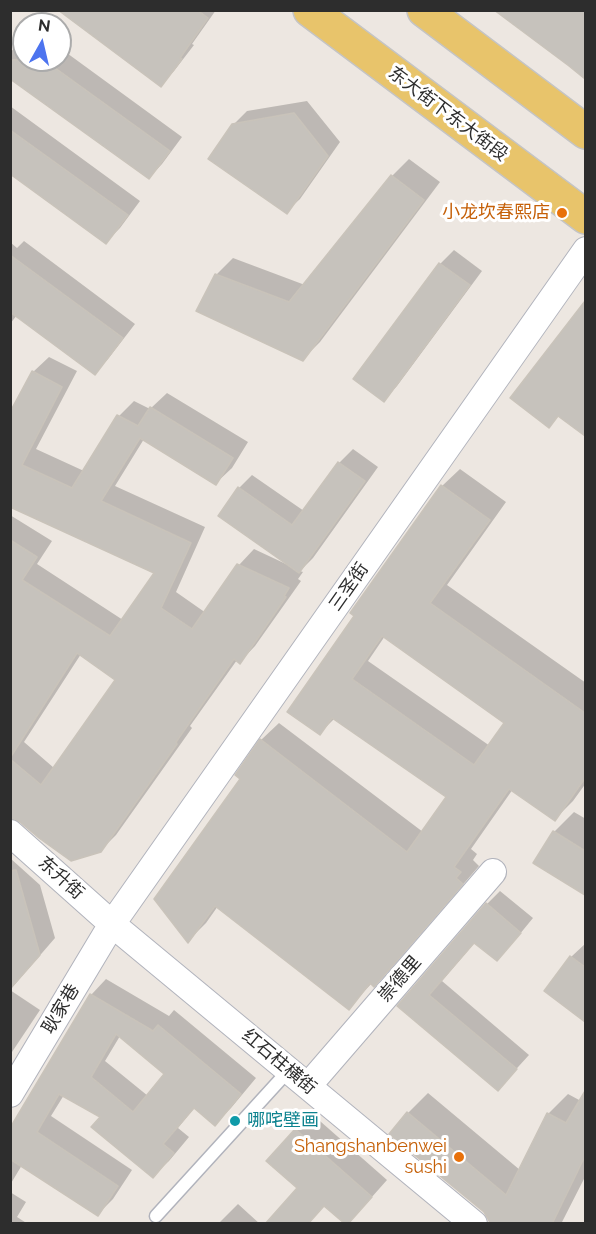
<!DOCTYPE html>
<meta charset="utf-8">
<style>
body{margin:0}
#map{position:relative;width:596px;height:1234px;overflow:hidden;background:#ede7e1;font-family:Raleway,sans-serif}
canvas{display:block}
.frame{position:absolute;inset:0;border:12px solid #2d2d2d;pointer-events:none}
.north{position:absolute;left:12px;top:12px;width:60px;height:60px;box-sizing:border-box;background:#fff;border:2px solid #ababab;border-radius:50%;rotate:8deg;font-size:16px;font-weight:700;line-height:24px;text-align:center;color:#2d2d2d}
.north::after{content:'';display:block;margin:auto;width:21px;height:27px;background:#4d74ef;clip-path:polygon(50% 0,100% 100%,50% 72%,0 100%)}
</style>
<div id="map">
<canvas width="596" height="1234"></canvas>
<div class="frame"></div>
<div class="north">N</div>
</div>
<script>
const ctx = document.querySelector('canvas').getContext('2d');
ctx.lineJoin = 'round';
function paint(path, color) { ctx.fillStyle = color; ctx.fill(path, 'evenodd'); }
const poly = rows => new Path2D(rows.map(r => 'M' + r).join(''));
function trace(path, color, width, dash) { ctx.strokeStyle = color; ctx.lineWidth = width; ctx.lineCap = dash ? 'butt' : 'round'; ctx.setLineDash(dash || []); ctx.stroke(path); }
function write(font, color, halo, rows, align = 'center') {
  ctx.font = font + ' Raleway,"Noto Sans SC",sans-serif'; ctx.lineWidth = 6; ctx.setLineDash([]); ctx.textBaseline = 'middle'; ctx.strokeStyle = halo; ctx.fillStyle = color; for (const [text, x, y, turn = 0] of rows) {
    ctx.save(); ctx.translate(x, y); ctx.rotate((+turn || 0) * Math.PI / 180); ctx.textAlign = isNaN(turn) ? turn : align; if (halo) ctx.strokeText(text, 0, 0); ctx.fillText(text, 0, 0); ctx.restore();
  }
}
paint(poly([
 [60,10,216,10,192,44,194,45,174,71,161,85],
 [497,10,586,10,586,77],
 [24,36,24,60,60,60,60,48,182,137,162,164,149,178,10,78,10,53],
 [307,101,340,142,300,199,286,212,233,125,247,111],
 [10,106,140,201,120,228,106,242,10,172],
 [409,159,440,182,320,342,303,359,216,275,233,258,305,285,392,176],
 [24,241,135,324,108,359,95,373,17,315,10,324,10,242,17,248],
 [454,250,482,271,397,386,384,400,356,379,440,264],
 [586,304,586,434,559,415,549,426,513,398],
 [49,357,77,371,36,449,84,471,119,416,134,401,150,409,167,393,248,442,232,468,216,483,144,439,115,486,205,527,176,592,206,613,239,565,254,549,286,564,287,563,239,488,252,475,304,511,339,463,353,449,378,467,313,558,300,571,303,572,298,579,301,581,255,646,240,662,237,660,190,726,192,728,116,835,100,851,10,813,10,515,52,541,37,564,123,620,156,573,10,506,33,372],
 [81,654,117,680,54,768,24,742],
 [460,469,506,502,447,585,586,683,586,783,573,801,555,819,513,789,471,849,477,854,473,860,479,866,392,967,374,985,372,983,349,1008,218,906,206,923,188,941,243,779,261,740,279,723,423,832,448,797,335,718,320,733,356,616,442,486],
 [385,636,506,722,490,746,368,661],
 [574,812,586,819,586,893,535,863,554,832],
 [10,858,40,885,55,938,10,990],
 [500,891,533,918,510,946,476,941,442,981,529,1055,498,1089,399,1006,487,904],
 [586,943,586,1020,546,991,571,957],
 [106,979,169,1016,174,1010,256,1078,231,1108,215,1124,195,1107,178,1128,189,1137,169,1161,153,1176,102,1117,64,1095,51,1116,132,1170,113,1199,98,1214,22,1165,10,1185,10,1131,91,995],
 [120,1036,166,1074,148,1096,105,1061],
 [10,990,40,1010,10,1055],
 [428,1093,520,1170,548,1114,568,1094,581,1101,586,1094,586,1175,561,1224,493,1224,485,1211,391,1134,408,1113],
 [312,1114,387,1180,363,1207,325,1204,299,1188,268,1161],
 [10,1192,26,1202,17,1217,28,1224,10,1224],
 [238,1204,260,1224,218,1224]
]), '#0003');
const building = poly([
 [58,10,197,10,208,18,180,58,182,59,161,87,58,10],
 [494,10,585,10,585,79,569,66,494,10],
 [10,60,44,60,170,151,149,179,10,79,10,60],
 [294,113,328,156,287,214,208,159,232,124,294,113],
 [10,130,128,215,106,244,10,174,10,130],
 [391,175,424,200,303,361,196,311,215,274,289,302,391,175],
 [10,255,123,338,95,375,10,312,10,255],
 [439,263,470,285,384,402,353,379,439,263],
 [585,301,585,436,558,416,549,428,510,398,585,301],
 [32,371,62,387,22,465,72,488,117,415,138,426,150,407,233,458,216,485,140,438,101,501,191,543,161,608,192,629,237,564,289,588,284,596,286,597,240,664,234,659,176,742,177,744,101,852,71,861,39,838,20,822,10,818,10,759,41,785,115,680,77,653,10,758,10,540,37,557,22,580,110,636,154,573,10,507,10,412,32,371],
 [338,462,365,481,299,573,218,516,238,487,292,525,338,462],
 [441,485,490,520,430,603,585,713,585,778,555,821,509,789,454,867,461,872,456,878,463,884,374,987,370,983,349,1010,215,906,188,943,154,899,240,779,235,775,260,739,407,852,446,797,332,718,320,735,287,712,354,616,350,613,441,485],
 [382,636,504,723,474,765,352,679,382,636],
 [553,831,585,851,585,895,533,863,553,831],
 [16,870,40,955,10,989,10,871,16,870],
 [486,903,521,933,497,961,474,943,429,995,517,1069,498,1091,397,1006,486,903],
 [570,956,585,967,585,1022,544,991,570,956],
 [90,994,153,1031,158,1025,241,1094,215,1126,194,1108,163,1144,174,1153,153,1178,91,1127,100,1117,59,1094,37,1132,118,1186,98,1216,10,1159,10,1128,90,994],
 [116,1034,164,1074,133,1112,91,1077,116,1034],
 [585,1091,585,1156,552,1224,491,1224,484,1212,389,1134,407,1112,506,1195,547,1113,566,1123,585,1091],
 [295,1129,372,1197,348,1224,345,1224,324,1206,308,1224,265,1224,297,1188,266,1161,295,1129]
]);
paint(building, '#c6c2bc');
trace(building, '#c9c3ba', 1.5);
const lane = poly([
 [156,1216,289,1070]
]);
const street = poly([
 [10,833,112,924,474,1224],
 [308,1086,493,872],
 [10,1094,112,924,586,250]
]);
const primary = poly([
 [310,10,586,217],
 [424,10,586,132]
]);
trace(lane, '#b1b3bc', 15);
trace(street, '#b1b3bc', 28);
trace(primary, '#c4c4c4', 36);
trace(lane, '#fff', 12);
trace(street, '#fff', 26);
trace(primary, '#e8c46b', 33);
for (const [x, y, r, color] of [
 [562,213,6,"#e8710a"],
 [235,1121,6,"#0f9aa8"],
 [459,1157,6,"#e8710a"]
]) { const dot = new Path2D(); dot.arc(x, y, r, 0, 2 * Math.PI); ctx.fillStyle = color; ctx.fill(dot); trace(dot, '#fff', 2); }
write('18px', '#2d2d2d', '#fff', [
 ["东大街下东大街段",448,114,37],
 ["三圣街",349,587,-55],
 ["东升街",61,878,42],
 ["崇德里",400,979,-49],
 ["耿家巷",61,1009,-59],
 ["红石柱横街",279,1062,40]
]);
write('18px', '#c56008', '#fff', [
 ["小龙坎春熙店",550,213],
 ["Shangshanbenwei",447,1147],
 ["sushi",447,1168]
], 'right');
write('18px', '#0d838f', '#fff', [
 ["哪咤壁画",247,1121]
], 'left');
</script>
